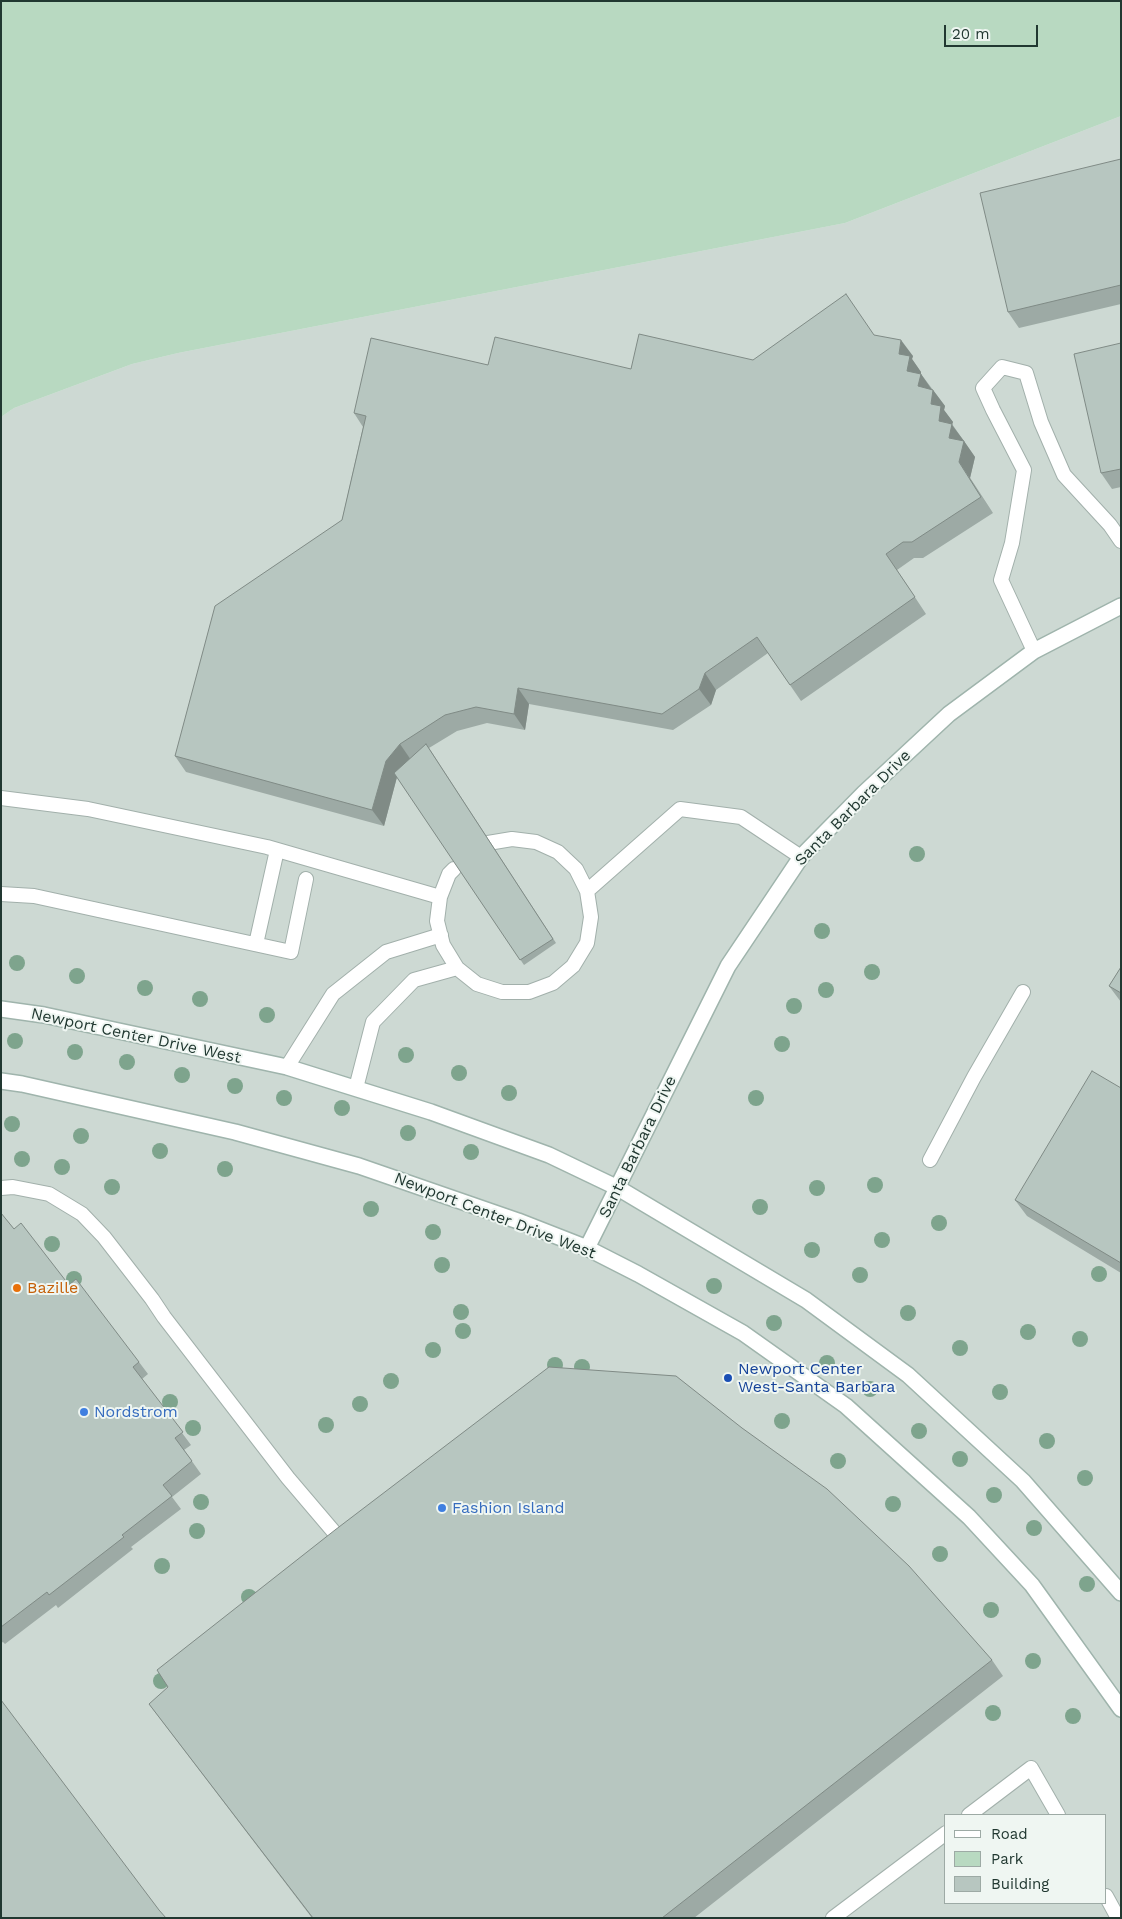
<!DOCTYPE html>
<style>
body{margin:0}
#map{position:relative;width:1122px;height:1919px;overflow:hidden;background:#dfe9e4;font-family:"Work Sans",sans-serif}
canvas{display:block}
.frame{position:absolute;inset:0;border:2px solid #213831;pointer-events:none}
.legend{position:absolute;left:944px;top:1814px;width:162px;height:90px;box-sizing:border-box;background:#eff6f2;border:1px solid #9daaa5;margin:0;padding:6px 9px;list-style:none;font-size:15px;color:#213831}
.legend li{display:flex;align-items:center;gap:10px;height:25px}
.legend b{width:25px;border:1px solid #9daaa5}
.scale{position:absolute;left:944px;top:25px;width:94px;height:22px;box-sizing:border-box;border:2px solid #213831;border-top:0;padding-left:6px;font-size:15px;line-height:18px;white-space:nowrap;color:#213831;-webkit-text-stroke:4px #eff6f2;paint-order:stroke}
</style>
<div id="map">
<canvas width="1122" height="1919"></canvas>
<div class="frame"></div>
<ul class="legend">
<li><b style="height:6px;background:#fff"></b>Road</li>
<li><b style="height:14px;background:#b8d9c1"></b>Park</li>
<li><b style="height:14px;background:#b7c6c0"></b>Building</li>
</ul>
<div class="scale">20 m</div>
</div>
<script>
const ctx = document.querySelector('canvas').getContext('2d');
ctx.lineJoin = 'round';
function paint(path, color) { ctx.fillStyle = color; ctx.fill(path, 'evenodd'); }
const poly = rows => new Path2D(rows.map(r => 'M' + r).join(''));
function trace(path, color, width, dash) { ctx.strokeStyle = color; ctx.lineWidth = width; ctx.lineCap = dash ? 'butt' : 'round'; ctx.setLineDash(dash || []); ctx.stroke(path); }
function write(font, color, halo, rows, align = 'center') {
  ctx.font = font + ' "Work Sans",sans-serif'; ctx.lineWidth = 4; ctx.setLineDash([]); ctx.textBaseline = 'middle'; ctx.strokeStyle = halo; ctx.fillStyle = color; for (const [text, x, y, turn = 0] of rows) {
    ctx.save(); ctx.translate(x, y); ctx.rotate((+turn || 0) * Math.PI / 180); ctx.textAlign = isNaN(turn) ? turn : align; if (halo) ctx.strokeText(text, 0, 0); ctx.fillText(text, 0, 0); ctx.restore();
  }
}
paint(poly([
 [1121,116,1121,1918,1,1918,1,417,14,408,132,364,178,353,845,223],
 [946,1815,1106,1815,1106,1903,946,1903]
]), '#cdd9d3');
paint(poly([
 [1,1,1121,1,1121,116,845,223,178,353,132,364,14,408,1,417]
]), '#b8d9c1');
const service = poly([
 [1034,651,1001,580,1012,543,1024,470,993,410,983,388,1002,367,1026,373,1041,422,1064,475,1110,525,1121,541],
 [1,798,88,809,267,847,440,897],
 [454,869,449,874,440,897,437,921,443,945,457,968,477,984,502,992,529,992,553,983,573,966,587,943,591,917,587,891,576,869,558,852,536,842,512,839,488,843],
 [587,891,680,809,741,817,801,857],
 [1,894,34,896,291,952,306,879],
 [256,944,277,850],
 [287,1067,333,994,386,952,441,935],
 [356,1088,373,1022,414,980,457,968],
 [930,1160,974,1077,1023,992],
 [1,1188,13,1187,49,1194,82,1214,104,1237,152,1299,164,1317,288,1478,345,1545],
 [969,1815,1031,1768,1058,1815],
 [1106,1896,1118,1918],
 [833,1918,946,1833]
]);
const secondary = poly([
 [1,1009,44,1015,287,1067,431,1112,549,1155,618,1188,806,1300,908,1375,1023,1481,1121,1593],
 [1,1081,22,1084,235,1132,359,1166,518,1221,587,1248,638,1274,743,1333,846,1406,969,1517,1032,1585,1121,1709],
 [587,1248,728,966,801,857,864,793,949,714,1034,651,1121,606]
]);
trace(service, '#a2b0ab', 16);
trace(secondary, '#9fb4ac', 18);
trace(service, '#fff', 14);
trace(secondary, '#fff', 15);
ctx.fillStyle = '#7ea48d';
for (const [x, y] of [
 [917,854],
 [822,931],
 [17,963],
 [872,972],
 [77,976],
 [145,988],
 [826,990],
 [200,999],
 [794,1006],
 [267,1015],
 [15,1041],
 [782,1044],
 [75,1052],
 [406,1055],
 [127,1062],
 [459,1073],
 [182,1075],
 [235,1086],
 [509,1093],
 [284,1098],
 [756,1098],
 [342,1108],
 [12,1124],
 [408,1133],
 [81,1136],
 [160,1151],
 [471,1152],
 [22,1159],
 [62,1167],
 [225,1169],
 [875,1185],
 [112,1187],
 [817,1188],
 [760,1207],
 [371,1209],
 [939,1223],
 [433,1232],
 [882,1240],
 [52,1244],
 [812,1250],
 [442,1265],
 [1099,1274],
 [860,1275],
 [74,1279],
 [714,1286],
 [461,1312],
 [908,1313],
 [774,1323],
 [463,1331],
 [1028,1332],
 [1080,1339],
 [960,1348],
 [433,1350],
 [827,1363],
 [555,1365],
 [582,1367],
 [391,1381],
 [870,1389],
 [1000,1392],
 [170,1402],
 [360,1404],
 [782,1421],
 [326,1425],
 [193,1428],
 [919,1431],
 [1047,1441],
 [960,1459],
 [838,1461],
 [1085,1478],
 [994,1495],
 [201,1502],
 [893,1504],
 [1034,1528],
 [197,1531],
 [940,1554],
 [162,1566],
 [1087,1584],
 [249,1597],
 [991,1610],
 [1033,1661],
 [161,1681],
 [993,1713],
 [1073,1716]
]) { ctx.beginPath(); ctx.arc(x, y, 8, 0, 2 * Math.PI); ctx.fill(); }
paint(poly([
 [1121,159,1121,304,1019,328,1008,312],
 [874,335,913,356,912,359,921,372,921,374,945,406,944,410,953,422,952,424,975,457,970,478,993,513,923,558,914,558,897,570,926,614,801,701,768,653,716,690,711,705,673,730,529,704,525,730,487,723,457,731,429,748,556,943,524,965,397,777,384,826,186,772,175,756,342,520,363,427,354,413,488,365,631,369,753,360],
 [1121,343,1121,487,1112,489,1101,473],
 [1121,967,1121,1002,1109,986],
 [1121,1088,1121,1273,1027,1216,1015,1200],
 [1,1213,14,1229,69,1285,139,1362,148,1374,142,1379,191,1445,184,1450,201,1474,172,1497,181,1509,131,1547,133,1549,58,1608,56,1605,5,1644,3,1642,1,1643],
 [992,1660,1003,1676,694,1918,312,1918,161,1720,149,1704]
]), '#9daaa5');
paint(poly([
 [901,340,913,356,912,359,921,372,921,374,932,390,929,403,907,371,899,354],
 [933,390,945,406,944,410,953,422,952,425,964,441,960,454,939,421,931,404],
 [964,441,975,457,970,478,993,513,959,462],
 [705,673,716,690,711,705,699,689],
 [518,688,529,704,525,730,514,714],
 [400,744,411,760,397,777,384,826,372,810,386,761]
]), '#808b86');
const building = poly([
 [1121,159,1121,285,1008,312,980,193,1121,159],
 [846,294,874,335,901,340,899,354,910,356,907,371,921,374,918,386,933,390,931,404,941,406,939,421,952,424,949,438,964,441,959,462,981,497,912,542,903,542,886,554,915,597,790,685,757,637,705,673,699,689,662,714,518,688,514,714,476,707,445,715,400,744,386,761,372,810,175,756,215,606,342,520,366,416,354,413,371,338,488,365,495,337,631,369,639,334,753,360,846,294],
 [1121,343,1121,469,1101,473,1074,354,1121,343],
 [426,744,553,939,520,960,394,773,426,744],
 [1121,967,1121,993,1109,986,1121,967],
 [1092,1071,1121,1088,1121,1263,1015,1200,1092,1071],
 [1,1213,14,1229,21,1223,69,1285,76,1279,139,1362,133,1367,183,1432,175,1438,192,1461,163,1485,172,1496,122,1535,124,1537,49,1595,47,1592,1,1627,1,1213],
 [549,1367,676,1376,742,1428,827,1489,909,1566,992,1660,662,1918,313,1918,149,1704,168,1687,157,1670,335,1530,549,1367],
 [1,1700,159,1910,166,1918,1,1918,1,1700]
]);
paint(building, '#b7c6c0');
trace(building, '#808b86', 1);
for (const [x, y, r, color] of [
 [17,1288,5,"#e8710a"],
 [728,1378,5,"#1a4fb4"],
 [84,1412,5,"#3f7fe0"],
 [442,1508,5,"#3f7fe0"]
]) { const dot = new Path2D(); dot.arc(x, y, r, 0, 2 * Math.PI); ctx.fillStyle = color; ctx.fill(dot); trace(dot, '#eff6f2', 2); }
write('16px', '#213831', '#eff6f2', [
 ["Santa Barbara Drive",853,808,-45],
 ["Newport Center Drive West",136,1036,12],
 ["Santa Barbara Drive",638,1147,-64],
 ["Newport Center Drive West",495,1216,21]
]);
write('16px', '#c56008', '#eff6f2', [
 ["Bazille",27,1288]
], 'left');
write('16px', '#164399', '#eff6f2', [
 ["Newport Center",738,1369],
 ["West-Santa Barbara",738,1387]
], 'left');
write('16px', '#366cbe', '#eff6f2', [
 ["Nordstrom",94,1412],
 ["Fashion Island",452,1508]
], 'left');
</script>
